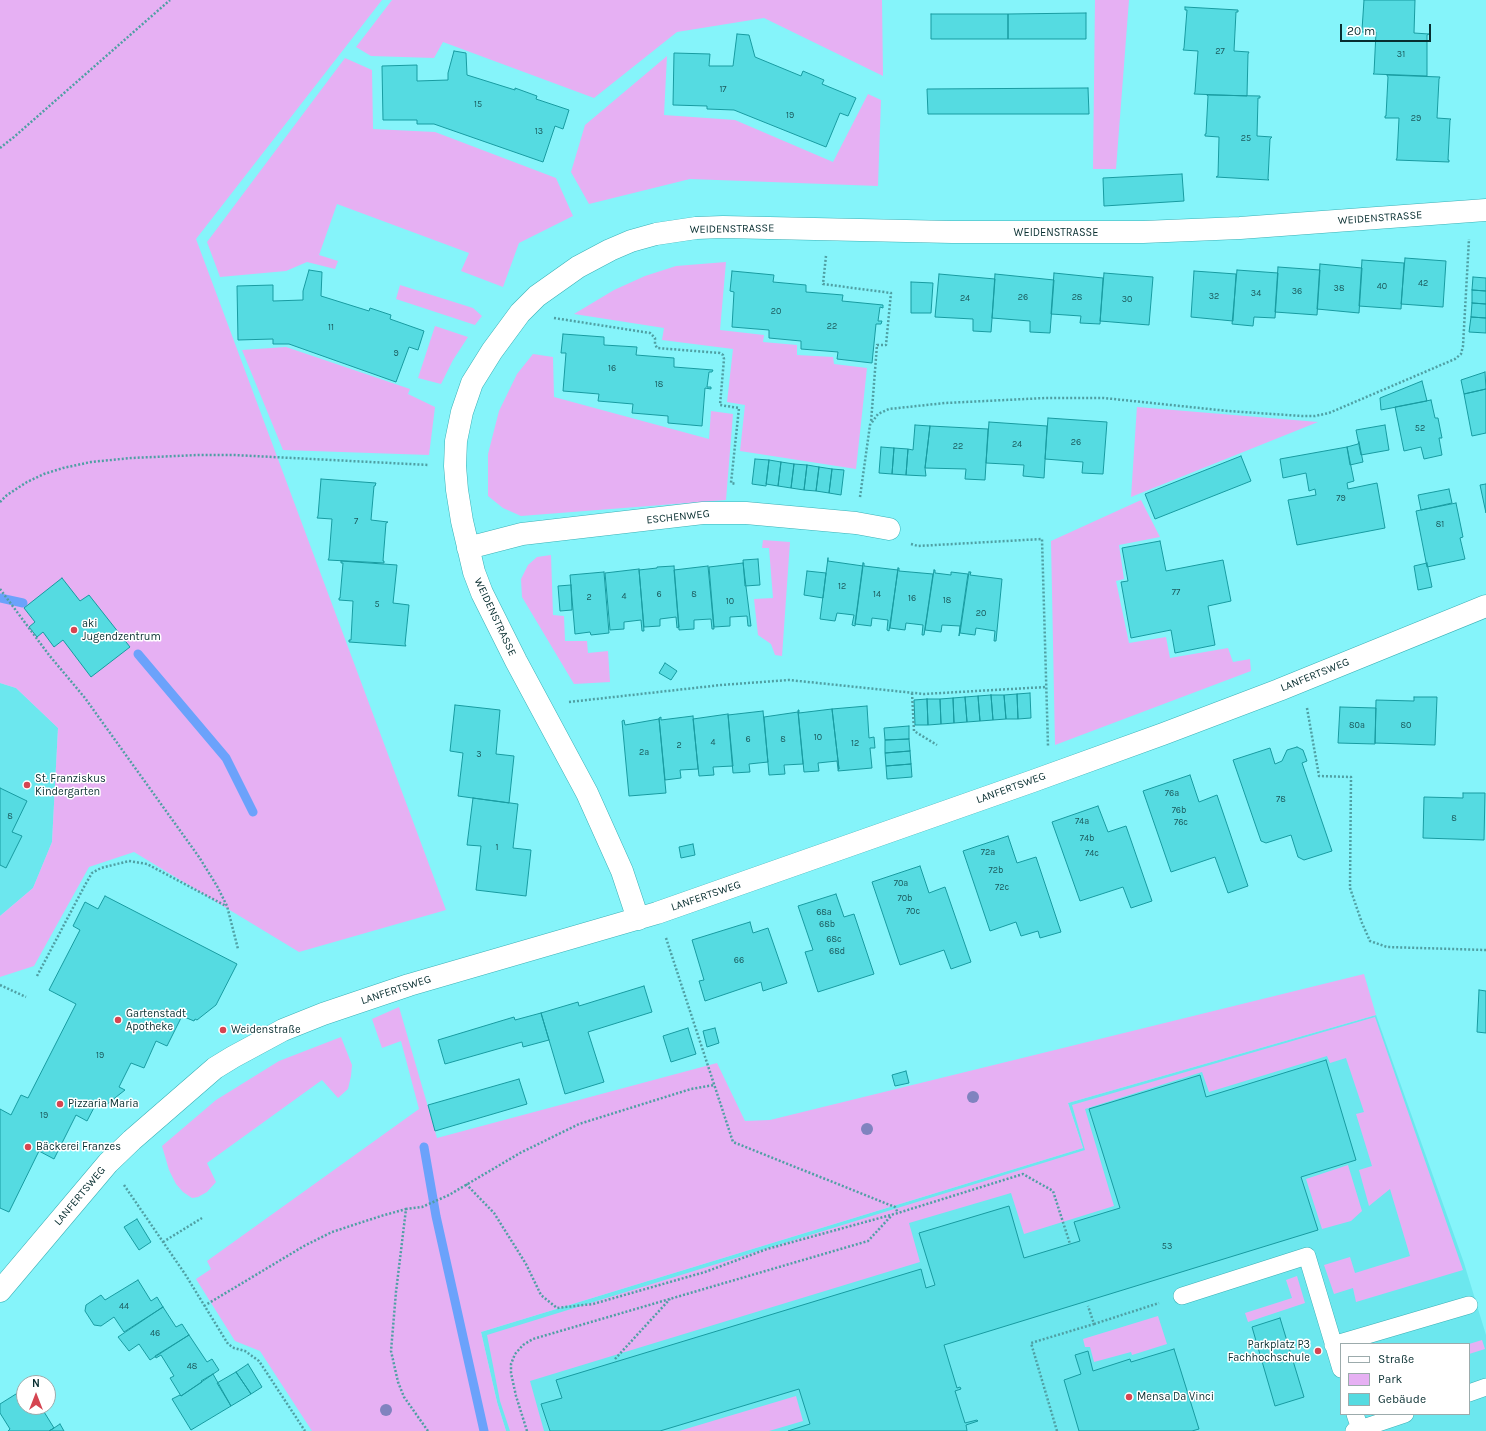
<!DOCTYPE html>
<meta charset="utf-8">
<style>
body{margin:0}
#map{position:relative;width:1486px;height:1431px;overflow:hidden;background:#85f4fa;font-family:Karla,sans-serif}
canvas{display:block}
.legend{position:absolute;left:1340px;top:1343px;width:130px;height:72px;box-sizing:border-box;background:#fff;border:1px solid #9cabac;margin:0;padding:5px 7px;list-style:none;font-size:12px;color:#082e30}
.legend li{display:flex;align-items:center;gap:8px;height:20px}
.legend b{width:20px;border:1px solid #9cabac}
.north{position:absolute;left:16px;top:1375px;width:40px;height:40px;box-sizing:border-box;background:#fff;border:1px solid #9cabac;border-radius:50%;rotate:0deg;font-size:11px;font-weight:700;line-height:16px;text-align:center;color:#082e30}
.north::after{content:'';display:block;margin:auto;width:14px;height:18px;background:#d54551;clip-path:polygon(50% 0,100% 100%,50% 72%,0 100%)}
.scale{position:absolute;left:1340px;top:24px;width:91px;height:18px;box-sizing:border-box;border:2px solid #082e30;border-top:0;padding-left:5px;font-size:12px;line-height:14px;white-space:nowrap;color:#082e30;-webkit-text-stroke:3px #fff;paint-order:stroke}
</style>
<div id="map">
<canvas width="1486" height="1431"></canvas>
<ul class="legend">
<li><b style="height:5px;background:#fff"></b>Straße</li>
<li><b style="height:11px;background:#e6b0f3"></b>Park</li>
<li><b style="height:11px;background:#55dbe1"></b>Gebäude</li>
</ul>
<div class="north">N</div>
<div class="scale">20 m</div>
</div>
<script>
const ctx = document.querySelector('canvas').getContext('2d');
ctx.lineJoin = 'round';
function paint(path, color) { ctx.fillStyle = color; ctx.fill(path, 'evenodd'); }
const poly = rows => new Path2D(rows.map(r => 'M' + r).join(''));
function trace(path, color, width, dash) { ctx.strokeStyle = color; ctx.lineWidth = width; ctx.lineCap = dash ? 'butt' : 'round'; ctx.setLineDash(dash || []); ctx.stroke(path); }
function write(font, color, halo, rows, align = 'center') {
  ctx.font = font + ' Karla,sans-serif'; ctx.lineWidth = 3; ctx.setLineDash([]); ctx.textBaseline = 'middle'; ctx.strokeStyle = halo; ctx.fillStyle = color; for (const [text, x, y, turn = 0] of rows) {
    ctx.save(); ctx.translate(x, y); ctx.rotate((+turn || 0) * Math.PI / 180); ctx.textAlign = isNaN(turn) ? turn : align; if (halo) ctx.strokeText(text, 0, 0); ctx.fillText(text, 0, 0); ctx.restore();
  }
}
paint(poly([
 [0,683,16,688,58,728,52,842,33,888,0,916],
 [1376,1015,1464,1263,1486,1335,1486,1431,506,1431,497,1402,481,1332,1083,1148,1068,1103],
 [1341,1344,1469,1344,1469,1414,1341,1414]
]), '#6ce7ee');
paint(poly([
 [0,0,382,0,196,239,446,910,299,952,134,852,89,867,34,966,0,977,0,916,33,888,52,842,58,728,16,688,0,683],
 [392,0,882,0,883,76,764,18,677,32,594,98,443,42,434,58,371,56,356,47],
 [1095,0,1129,0,1116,169,1093,169],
 [667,56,664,115,735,120,833,162,868,94,881,100,878,186,690,179,589,204,571,172,585,125],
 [345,58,372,70,373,129,435,132,556,178,573,216,519,243,503,287,461,271,469,253,337,204,319,255,338,261,335,269,307,262,286,271,220,277,207,242],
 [726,262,720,330,764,335,763,342,797,345,797,355,833,357,834,364,867,368,856,469,740,451,745,405,727,402,733,349,662,340,664,328,574,314,614,290,645,276,676,266],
 [400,285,473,308,482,316,475,325,396,299],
 [435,326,468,337,453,360,441,384,418,378],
 [286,347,410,389,408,394,435,407,429,455,283,450,242,350],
 [533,354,553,357,554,397,709,439,711,411,733,414,726,500,521,516,503,508,488,496,488,454,499,411,517,374],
 [1137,406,1137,407,1318,422,1131,497],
 [1141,500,1160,537,1119,545,1124,579,1116,581,1129,643,1166,637,1170,658,1228,648,1233,662,1250,659,1251,671,1055,745,1051,541],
 [763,540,790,542,782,656,775,655,771,644,758,635,754,599,773,598,769,548,762,548],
 [551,555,553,615,564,616,565,641,587,641,588,653,608,651,610,682,574,684,522,597,521,579,528,565,537,557],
 [1364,974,1376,1015,1068,1103,1083,1148,481,1332,497,1402,506,1431,312,1431,260,1351,235,1341,196,1279,211,1269,207,1261,419,1109,401,1041,382,1048,372,1019,399,1007,437,1138,717,1063,745,1121,770,1120],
 [1375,1017,1463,1270,1356,1302,1353,1288,1334,1294,1324,1265,1350,1257,1355,1273,1410,1256,1390,1189,1369,1206,1359,1170,1372,1166,1356,1114,1364,1112,1346,1058,1330,1063,1327,1056,1209,1092,1202,1072,1085,1109,1114,1206,1024,1234,1011,1193,909,1223,920,1262,530,1381,544,1431,510,1431,500,1401,487,1335,1085,1150,1072,1105],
 [341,1037,352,1065,351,1076,348,1089,338,1098,322,1080,207,1163,216,1182,207,1192,198,1197,192,1198,183,1192,176,1184,169,1170,162,1146,216,1100,279,1061],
 [1348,1165,1362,1211,1351,1221,1322,1229,1306,1179],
 [1297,1276,1305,1303,1248,1322,1245,1313,1292,1298,1286,1280],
 [1158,1316,1167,1344,1132,1355,1131,1352,1094,1362,1090,1347,1085,1347,1083,1339],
 [1482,1340,1485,1349,1469,1354,1469,1344],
 [796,1396,803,1421,769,1431,679,1431]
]), '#e6b0f3');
trace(poly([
 [0,598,23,603],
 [138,654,226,758,253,812],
 [424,1147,436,1216,484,1431]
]), '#6ba2fb', 9);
const building = poly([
 [1364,0,1415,0,1414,33,1429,34,1427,35,1427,76,1373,74,1374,73,1376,32,1361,32,1362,30,1364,0],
 [1185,7,1238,10,1238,12,1236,12,1234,51,1249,52,1248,54,1247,96,1194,94,1195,92,1198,51,1183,50,1184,48,1187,10,1185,10,1185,7],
 [1086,13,1086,39,1008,39,1008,14,1086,13],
 [931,14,1008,14,1008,39,931,39,931,14],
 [737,34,749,35,755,57,801,76,803,71,824,80,822,84,856,98,848,116,840,113,826,147,734,110,707,109,707,106,673,105,674,53,710,54,709,66,733,66,737,34],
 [454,51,466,53,467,75,515,90,515,88,537,96,536,99,569,110,563,129,555,126,543,162,434,124,417,124,417,120,383,120,382,66,417,65,417,81,448,80,448,73,454,51],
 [1387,75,1440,77,1439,79,1437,118,1451,119,1450,120,1448,160,1449,160,1449,162,1396,160,1397,158,1399,118,1385,118,1385,116,1386,116,1388,77,1387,75],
 [1088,88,1089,114,928,114,927,89,1088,88],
 [1207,95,1260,96,1260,98,1258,98,1257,136,1272,137,1270,139,1268,179,1269,180,1216,177,1218,176,1219,137,1205,136,1205,134,1206,134,1208,96,1207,95],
 [1182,174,1184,201,1104,206,1103,178,1182,174],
 [1405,258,1446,261,1443,307,1401,304,1405,258],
 [1362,260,1404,263,1401,309,1359,306,1362,260],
 [1320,264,1362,268,1359,313,1317,309,1320,264],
 [1278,267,1320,270,1317,315,1275,312,1278,267],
 [309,270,322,272,321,296,369,311,370,308,391,315,390,319,424,331,418,350,409,347,396,382,289,344,273,344,273,339,238,340,237,286,273,285,273,301,303,300,303,291,309,270],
 [1237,270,1278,273,1275,318,1254,317,1253,326,1232,324,1237,270],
 [732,271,774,275,773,282,806,285,806,292,843,295,842,301,883,305,883,308,880,307,878,321,882,321,881,324,876,324,872,363,837,359,838,352,801,349,801,341,769,338,769,330,732,327,734,292,730,291,732,271],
 [1194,271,1236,274,1233,321,1191,317,1194,271],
 [1054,273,1103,278,1100,324,1080,323,1081,316,1051,314,1054,273],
 [1104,273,1153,277,1149,325,1100,321,1104,273],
 [939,274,995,279,991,332,973,331,973,319,935,317,939,274],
 [995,274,1054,280,1050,333,1030,332,1030,321,992,318,995,274],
 [1473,277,1486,278,1486,291,1472,290,1473,277],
 [911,282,933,283,931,313,911,313,911,282],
 [1472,290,1486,291,1486,304,1472,303,1472,290],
 [1472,303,1486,304,1486,318,1471,317,1472,303],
 [1471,317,1486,318,1486,333,1469,332,1471,317],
 [563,334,604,337,604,345,637,347,636,355,674,358,674,367,713,370,712,372,709,372,707,387,711,387,711,389,705,388,702,426,668,423,668,416,632,413,633,404,598,401,599,394,563,391,566,353,561,353,563,334],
 [1485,372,1486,389,1464,394,1461,380,1485,372],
 [1422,381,1427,401,1381,410,1380,398,1422,381],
 [1486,389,1486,433,1472,436,1464,394,1486,389],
 [1431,400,1435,418,1438,418,1442,438,1439,438,1442,455,1424,459,1421,447,1404,451,1395,407,1431,400],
 [1048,418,1107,422,1103,474,1082,473,1083,462,1045,459,1048,418],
 [989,422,1047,426,1044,478,1023,476,1024,465,986,463,989,422],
 [915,425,930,426,925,468,926,476,906,475,908,449,913,450,915,425],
 [1385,425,1389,450,1361,455,1356,430,1385,425],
 [930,426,988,429,985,480,965,479,966,469,925,468,930,426],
 [1359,442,1363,462,1350,465,1347,447,1358,444,1359,442],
 [881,447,894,448,892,474,879,473,881,447],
 [1347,447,1354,481,1347,483,1348,489,1377,483,1385,528,1297,545,1288,500,1316,495,1315,489,1309,491,1306,473,1283,478,1280,459,1347,447],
 [894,448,908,449,906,475,892,474,894,448],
 [1241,456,1251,481,1155,519,1145,494,1241,456],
 [755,459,769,460,766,486,752,484,755,459],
 [769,460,781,462,778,486,766,484,769,460],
 [781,462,794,464,791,488,778,486,781,462],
 [794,464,807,465,804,490,791,488,794,464],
 [807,465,819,467,816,491,804,490,807,465],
 [819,467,832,469,829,493,816,491,819,467],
 [832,469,844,470,841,495,829,493,832,469],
 [321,479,376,483,375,486,374,486,371,520,388,522,386,523,383,561,384,561,384,563,328,560,329,558,332,519,317,518,318,516,321,479],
 [1486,484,1486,513,1480,485,1486,484],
 [1449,489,1452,503,1421,510,1418,495,1449,489],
 [1456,503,1463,537,1460,538,1465,559,1427,567,1416,511,1456,503],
 [1160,541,1166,571,1223,560,1231,601,1208,606,1215,645,1175,653,1171,630,1131,638,1121,582,1128,581,1122,548,1160,541],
 [828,558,828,561,863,566,855,626,852,625,854,615,837,613,835,621,820,619,828,558],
 [758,559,760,585,745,586,743,560,758,559],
 [341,561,397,565,393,603,409,605,405,644,406,646,349,642,349,640,351,640,353,601,339,600,339,598,340,598,343,563,341,563,341,561],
 [743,563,751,626,748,626,747,616,730,617,730,626,714,627,709,567,743,563],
 [863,563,864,563,864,566,898,570,889,631,887,630,888,620,872,618,871,626,855,624,863,563],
 [1427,563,1432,587,1418,590,1414,566,1427,563],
 [674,566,679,627,677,628,676,617,660,619,660,626,644,627,639,570,657,568,657,567,674,566],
 [708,566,714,629,712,629,711,619,694,620,694,629,679,630,674,570,708,566],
 [898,568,899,568,899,571,933,574,924,635,922,635,923,625,906,623,905,630,890,628,898,568],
 [639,569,644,631,642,631,641,620,624,622,624,629,610,630,605,573,639,569],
 [934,570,935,570,935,573,951,575,951,572,968,574,959,636,960,626,942,625,941,632,925,630,934,570],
 [807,571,826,573,823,598,804,595,807,571],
 [604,572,609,633,591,635,590,632,575,634,570,575,604,572],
 [969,572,971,572,970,575,1002,579,996,641,994,641,995,631,976,628,975,635,960,633,969,572],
 [62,578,80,601,89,595,130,647,91,677,63,640,54,647,43,632,37,637,29,627,35,622,24,608,62,578],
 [571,585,572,610,560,611,558,586,571,585],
 [665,663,677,671,671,680,659,673,665,663],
 [1030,693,1031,718,1018,719,1017,694,1030,693],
 [1017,694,1018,719,1006,719,1004,695,1017,694],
 [991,695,993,720,980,721,978,696,991,695],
 [991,695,1004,695,1006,719,993,720,991,695],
 [978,696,980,721,967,722,965,697,978,696],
 [965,697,967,722,954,723,953,698,965,697],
 [1414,697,1437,697,1435,745,1375,743,1376,700,1414,701,1414,697],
 [953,698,954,723,941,724,940,699,953,698],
 [927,699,928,725,915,725,914,700,927,699],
 [927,699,940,699,941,724,928,725,927,699],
 [455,705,500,710,496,754,514,756,509,803,458,796,463,753,450,751,455,705],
 [867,706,869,738,874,737,875,748,870,748,872,768,838,771,838,769,839,769,832,709,867,706],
 [1340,707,1376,708,1375,744,1338,743,1340,707],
 [832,709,839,769,838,769,837,761,818,763,819,771,804,772,798,710,799,710,799,713,832,709],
 [763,711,768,762,749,764,750,772,733,773,728,715,763,711],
 [798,712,803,764,784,765,785,774,769,775,764,717,798,712],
 [728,714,733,766,713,767,714,775,699,776,693,719,728,714],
 [693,716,698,769,680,770,681,778,665,780,659,718,661,717,661,720,693,716],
 [659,719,666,793,629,796,622,721,624,720,625,725,659,719],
 [909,726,909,739,885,740,884,728,909,726],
 [909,739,910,751,885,753,885,740,909,739],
 [1297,747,1303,750,1307,761,1302,763,1332,851,1304,860,1298,857,1291,835,1266,843,1261,841,1233,760,1270,748,1275,764,1282,761,1287,750,1297,747],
 [910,751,911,764,886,766,885,753,910,751],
 [911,764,912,777,887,779,886,766,911,764],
 [1190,775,1199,802,1217,795,1248,886,1228,893,1215,857,1171,872,1143,791,1190,775],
 [0,788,27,801,12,832,22,836,6,868,0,865,0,788],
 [1463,793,1485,793,1484,840,1423,838,1424,797,1463,798,1463,793],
 [473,798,518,804,513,848,531,850,526,896,476,890,481,846,467,845,473,798],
 [1098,806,1108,832,1126,826,1152,901,1131,908,1123,887,1080,901,1052,822,1098,806],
 [1008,836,1017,863,1036,857,1061,932,1040,938,1038,931,1021,936,1016,922,990,931,963,851,1008,836],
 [693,844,695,855,681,858,679,847,693,844],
 [920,866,929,893,945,887,971,962,951,969,944,950,900,965,872,882,920,866],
 [836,894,844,917,854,914,874,974,818,992,805,952,813,950,798,906,836,894],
 [105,896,237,964,216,1005,197,1020,195,1019,194,1021,182,1016,167,1046,156,1041,144,1068,131,1063,119,1087,125,1090,106,1105,98,1100,87,1121,76,1115,54,1159,39,1151,9,1212,0,1208,0,1109,11,1115,21,1095,28,1098,76,1004,49,990,80,930,73,926,85,902,98,909,105,896],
 [750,922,753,933,768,928,787,983,763,991,761,982,705,1001,699,981,704,980,692,940,750,922],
 [644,986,652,1012,588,1032,604,1082,565,1094,541,1013,578,1002,579,1006,644,986],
 [1479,990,1486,991,1486,1033,1477,1032,1479,990],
 [541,1013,549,1040,523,1047,522,1042,445,1064,438,1040,514,1017,515,1020,541,1013],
 [688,1028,696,1054,671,1062,663,1036,688,1028],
 [715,1028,719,1043,707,1047,703,1031,715,1028],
 [1326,1060,1356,1160,1301,1177,1318,1230,944,1345,957,1388,960,1387,961,1389,955,1391,965,1423,977,1420,978,1421,966,1425,967,1431,788,1431,810,1424,799,1389,660,1431,550,1431,541,1404,562,1398,556,1380,921,1269,926,1288,935,1285,919,1233,1009,1206,1024,1258,1080,1241,1074,1222,1120,1208,1089,1109,1200,1075,1206,1097,1326,1060],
 [906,1071,909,1083,895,1086,892,1075,906,1071],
 [519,1079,527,1104,435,1131,428,1105,519,1079],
 [137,1219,151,1242,139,1250,124,1227,137,1219],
 [138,1280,151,1301,157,1297,163,1307,124,1332,114,1317,101,1326,94,1325,85,1311,86,1305,101,1295,105,1300,138,1280],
 [163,1307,176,1327,182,1324,189,1335,150,1360,139,1344,129,1351,118,1337,163,1307],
 [1280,1318,1304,1397,1275,1406,1252,1327,1280,1318],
 [189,1335,207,1362,212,1359,219,1370,181,1396,170,1378,174,1376,161,1355,156,1358,155,1356,189,1335],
 [1174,1349,1199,1429,1192,1431,1079,1431,1064,1380,1081,1374,1075,1355,1088,1351,1093,1371,1130,1359,1131,1362,1174,1349],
 [248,1364,262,1387,251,1394,236,1372,248,1364],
 [236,1372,251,1394,231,1406,217,1383,236,1372],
 [213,1374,231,1406,191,1430,172,1399,180,1395,181,1396,202,1382,201,1381,213,1374],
 [24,1389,24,1407,41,1407,54,1428,49,1431,8,1431,10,1429,0,1413,0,1404,24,1389],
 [60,1424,64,1431,49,1431,54,1428,60,1424]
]);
paint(building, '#55dbe1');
trace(building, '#189ba1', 1);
const service = poly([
 [1182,1296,1307,1256,1341,1369],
 [1333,1345,1469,1305],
 [1469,1393,1486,1387],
 [1355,1414,1360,1429],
 [1354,1431,1405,1414]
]);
const minor = poly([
 [468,548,522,534,703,513,746,513,856,523,889,529],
 [638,919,622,871,587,793,516,661,482,593,474,572,462,521,457,490,455,466,456,441,462,412,472,383,492,351,520,313,537,296,578,267,610,250,631,241,656,234,696,228,723,227,952,232,1143,232,1240,228,1486,210],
 [0,1291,108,1163,132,1140,215,1068,233,1057,283,1030,323,1014,409,985,657,913,1033,781,1163,734,1279,690,1486,606]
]);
trace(service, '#3ab0b6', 18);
trace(minor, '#3ab0b6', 23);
trace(poly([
 [0,148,14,137,170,0],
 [826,256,823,284,891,293,886,345,877,345,871,422],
 [554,318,650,333,655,338,655,344,657,348,720,353,723,355,724,359,720,405,739,408,731,483,736,484],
 [860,497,870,425,878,414,889,409,945,403,1045,398,1104,398,1228,411,1302,416,1315,416,1329,413,1455,359,1461,354,1463,346,1469,239],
 [0,502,7,495,27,482,44,474,63,468,91,462,131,458,198,455,234,455,429,465],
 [911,544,918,546,1042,539,1048,746],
 [0,589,49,655,85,698,199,857,217,886,227,906,238,949],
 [912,693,914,731,937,745],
 [569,702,721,685,789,680,924,694,1046,687],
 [1307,708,1319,776,1351,777,1350,888,1362,923,1370,941,1387,947,1486,950],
 [666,938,733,1142,895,1207,898,1213],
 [37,976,85,885,92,873,101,868,129,861,147,864,226,906],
 [0,985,26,997],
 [466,1184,494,1213,526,1264,541,1295,557,1308,593,1304,705,1272,767,1249,898,1213,1023,1174,1053,1191,1070,1244],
 [124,1185,185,1274,228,1344,234,1348,245,1351,259,1361,305,1431],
 [163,1242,202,1218],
 [204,1306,304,1246,332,1232,381,1216,406,1209],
 [1094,1324,1159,1303],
 [615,1359,670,1299],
 [428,1431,404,1397,398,1382,391,1351,396,1292,406,1209,422,1207,449,1195,520,1153,579,1124,691,1089,714,1085],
 [527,1431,516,1396,511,1373,511,1364,515,1354,523,1345,533,1339,868,1241,892,1215],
 [1057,1431,1031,1343,1094,1324,1088,1306]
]), '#4f9fa3', 2.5, [2, 2]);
trace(service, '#fff', 17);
trace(minor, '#fff', 22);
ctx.fillStyle = '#8083bf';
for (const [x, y] of [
 [973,1097],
 [867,1129],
 [386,1410]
]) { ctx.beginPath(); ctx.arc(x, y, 6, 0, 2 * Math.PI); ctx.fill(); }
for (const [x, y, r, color] of [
 [74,630,4,"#d54551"],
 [27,785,4,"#d54551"],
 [118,1020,4,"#d54551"],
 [223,1030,4,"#d54551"],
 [60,1104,4,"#d54551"],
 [28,1147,4,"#d54551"],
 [1318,1351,4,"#d54551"],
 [1129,1397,4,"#d54551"]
]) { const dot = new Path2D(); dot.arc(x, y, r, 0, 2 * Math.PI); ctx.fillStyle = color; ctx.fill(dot); trace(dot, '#fff', 1.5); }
write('9px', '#1b595c', null, [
 ["27",1220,51],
 ["31",1401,54],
 ["17",723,89],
 ["15",478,104],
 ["19",790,115],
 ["29",1416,118],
 ["13",539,131],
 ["25",1246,138],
 ["42",1423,283],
 ["40",1382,286],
 ["38",1339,288],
 ["36",1297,291],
 ["34",1256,293],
 ["32",1214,296],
 ["26",1023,297],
 ["28",1077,297],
 ["24",965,298],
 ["30",1127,299],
 ["20",776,311],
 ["22",832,326],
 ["11",331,327],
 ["9",396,353],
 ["16",612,368],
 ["18",659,384],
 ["52",1420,428],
 ["26",1076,442],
 ["24",1017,444],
 ["22",958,446],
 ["79",1341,498],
 ["7",356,521],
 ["81",1440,524],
 ["12",842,586],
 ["77",1176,592],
 ["6",659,594],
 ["8",694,594],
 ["14",877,594],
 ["4",624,596],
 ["2",589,597],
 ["16",912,598],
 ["18",947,600],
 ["10",730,601],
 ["5",377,604],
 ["20",981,613],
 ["80a",1357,725],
 ["80",1406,725],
 ["10",818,737],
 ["6",748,739],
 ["8",783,739],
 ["4",713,742],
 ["12",855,743],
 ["2",679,745],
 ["2a",644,752],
 ["3",479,754],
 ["76a",1172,793],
 ["78",1281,799],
 ["76b",1179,810],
 ["8",10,816],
 ["8",1454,818],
 ["74a",1082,821],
 ["76c",1181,822],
 ["74b",1087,838],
 ["1",497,847],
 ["72a",988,852],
 ["74c",1092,853],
 ["72b",996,870],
 ["70a",901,883],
 ["72c",1002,887],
 ["70b",905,898],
 ["70c",913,911],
 ["68a",824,912],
 ["68b",827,924],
 ["68c",834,939],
 ["68d",837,951],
 ["66",739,960],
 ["19",100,1055],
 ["19",44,1115],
 ["53",1167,1246],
 ["44",124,1306],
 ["46",155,1333],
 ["48",192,1366]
]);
write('11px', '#082e30', '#fff', [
 ["WEIDENSTRASSE",1380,218,-4],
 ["WEIDENSTRASSE",732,229,-1],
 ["WEIDENSTRASSE",1056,233],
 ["ESCHENWEG",678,517,-6],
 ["WEIDENSTRASSE",495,617,65],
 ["LANFERTSWEG",1315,675,-22],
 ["LANFERTSWEG",1011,788,-20],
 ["LANFERTSWEG",706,896,-19],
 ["LANFERTSWEG",396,990,-18],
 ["LANFERTSWEG",80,1196,-50]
]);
write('11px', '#082e30', '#fff', [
 ["aki",82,624],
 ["Jugendzentrum",82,637],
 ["St. Franziskus",35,779],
 ["Kindergarten",35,792],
 ["Gartenstadt",126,1014],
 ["Apotheke",126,1027],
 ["Weidenstraße",231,1030],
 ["Pizzaria Maria",68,1104],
 ["Bäckerei Franzes",36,1147],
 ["Parkplatz P3",1310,1345,"right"],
 ["Fachhochschule",1310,1358,"right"],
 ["Mensa Da Vinci",1137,1397]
], 'left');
</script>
